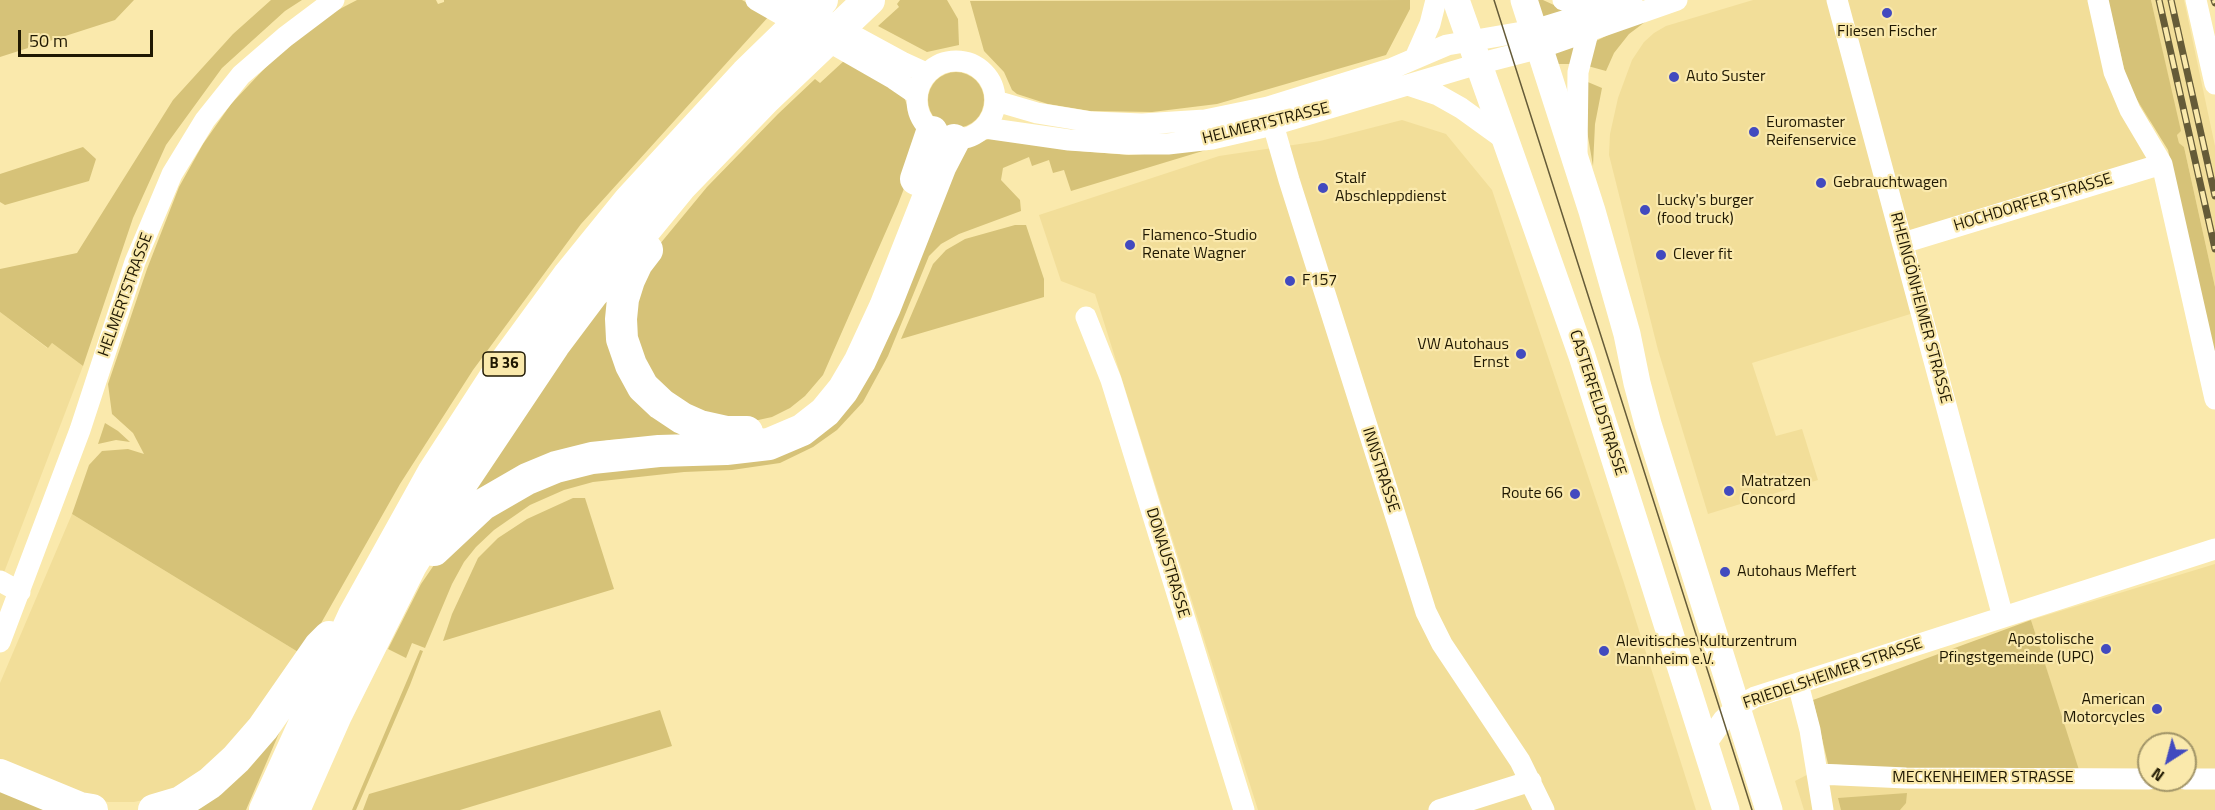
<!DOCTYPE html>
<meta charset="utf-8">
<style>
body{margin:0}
#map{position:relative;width:2215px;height:810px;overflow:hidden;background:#fae9ac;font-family:"Titillium Web",sans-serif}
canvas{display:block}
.north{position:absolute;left:2137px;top:732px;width:60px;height:60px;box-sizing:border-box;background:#fae9ac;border:2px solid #a29568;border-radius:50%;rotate:216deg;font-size:16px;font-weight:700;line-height:24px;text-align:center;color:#1f1802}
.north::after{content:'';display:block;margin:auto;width:21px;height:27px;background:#424abf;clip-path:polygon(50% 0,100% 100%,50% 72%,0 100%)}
.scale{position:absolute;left:18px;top:30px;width:135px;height:27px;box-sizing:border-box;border:3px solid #1f1802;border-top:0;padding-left:8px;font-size:18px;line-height:21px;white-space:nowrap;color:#1f1802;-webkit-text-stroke:4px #fae9ac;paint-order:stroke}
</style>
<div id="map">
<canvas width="2215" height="810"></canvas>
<div class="north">N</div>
<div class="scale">50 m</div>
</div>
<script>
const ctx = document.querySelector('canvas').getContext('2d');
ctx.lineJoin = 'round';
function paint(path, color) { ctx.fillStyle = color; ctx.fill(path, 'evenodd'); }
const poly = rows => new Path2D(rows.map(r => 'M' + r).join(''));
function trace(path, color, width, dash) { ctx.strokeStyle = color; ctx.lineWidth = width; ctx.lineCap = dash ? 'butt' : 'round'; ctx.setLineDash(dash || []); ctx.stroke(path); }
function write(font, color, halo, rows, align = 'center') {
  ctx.font = font + ' "Titillium Web",sans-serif'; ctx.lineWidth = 4.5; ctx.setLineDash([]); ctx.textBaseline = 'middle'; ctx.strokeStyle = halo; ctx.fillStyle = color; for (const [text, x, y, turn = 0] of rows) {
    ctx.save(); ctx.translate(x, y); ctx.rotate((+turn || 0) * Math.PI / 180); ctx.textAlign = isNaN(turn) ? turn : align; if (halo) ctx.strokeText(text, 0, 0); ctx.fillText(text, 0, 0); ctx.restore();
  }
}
paint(poly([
 [1753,0,2115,0,2162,164,1904,242,1920,311,1752,363,1776,436,1802,429,1818,480,1708,514,1658,350,1609,155,1610,134,1618,98,1632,60,1644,42,1654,33,1666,26],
 [2151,0,2184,0,2215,146,2215,287,2184,147,2179,143,2177,135,2180,131],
 [1402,120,1446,134,1492,190,1623,580,1696,810,1258,810,1095,294,1061,281,1039,215,1219,156,1320,141],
 [0,312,47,348,52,343,83,366,0,583],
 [72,514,303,655,256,725,177,793,134,802,108,802,70,793,0,765,0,683],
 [2215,564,2215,810,1804,810,1795,781,1828,764,1931,771,2078,770,2031,620],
 [2149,744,2185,744,2185,780,2149,780]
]), '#f2de99');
paint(poly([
 [0,0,134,0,115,20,0,57],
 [271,0,302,0,285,11,222,68,166,145,133,218,83,366,52,343,48,348,0,312,0,269,77,253,173,100,233,34],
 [357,0,436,0,438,4,444,2,444,0,742,0,770,15,581,224,473,370,400,484,303,655,72,514,89,465,102,451,128,449,144,454,133,433,112,414,108,384,147,269,179,187,203,144,231,104,282,50,332,13],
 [900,0,947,0,958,19,959,45,927,52,878,26,899,7,897,4],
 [1410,0,1410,9,1386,55,1217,104,1152,112,1090,111,1048,104,1017,94,1012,90,1004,72,984,51,970,1],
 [1537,0,1543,0,1556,6,1576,9,1544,21],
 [2108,0,2151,0,2181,131,2177,135,2179,143,2184,147,2215,287,2215,360,2168,150,2128,85],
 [1649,19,1629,34,1614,53,1606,71,1584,65,1594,42,1616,31],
 [1574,45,1573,64,1558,64,1554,51],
 [846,59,904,97,919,136,910,173,898,204,823,375,805,396,790,408,772,417,740,424,664,399,629,329,645,262,707,187,778,114,815,79,820,83],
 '928 100a28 28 0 1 1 56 0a28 28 0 1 1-56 0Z',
 [1583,80,1602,88,1595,124,1593,166,1586,125],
 [997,136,1068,150,1129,155,1206,150,1071,191,1064,170,1053,173,1049,160,1032,166,1029,157,1003,168,1001,180,1020,200,1021,211,959,234,941,244,929,256,888,356,863,402,837,430,813,447,780,463,732,470,684,472,593,482,564,490,530,505,494,530,476,547,464,562,452,584,425,648,412,643,406,658,388,649,421,584,445,549,539,481,808,433,958,150],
 [83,147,96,159,89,181,5,205,0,202,0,174],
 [1015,225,1026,225,1044,279,1044,297,901,339,933,264,946,250,965,239],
 [616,282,614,333,699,435,610,440,581,445,464,504,491,457],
 [105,423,118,431,130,442,116,440,98,444],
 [573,498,585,498,614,589,443,641,452,614,478,558,498,538,527,519],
 [2031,620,2079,770,1931,771,1828,764,1813,700],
 [420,650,423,651,410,685,356,810,352,810],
 [660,710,672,746,460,810,363,810,369,794],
 [283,724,246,810,185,810],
 [0,788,55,810,0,810],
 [1907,793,1906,803,1900,810,1841,810,1838,798]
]), '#d6c278');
trace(poly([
 [756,0,894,79,916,94],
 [788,0,902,62,926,73],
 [1563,0,1604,7],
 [1837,0,2003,617],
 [2098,0,2114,72,2130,110,2162,164,2215,399],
 [2196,0,2215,84],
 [1415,58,1430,24,1436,0],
 '917 100a39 39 0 1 1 78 0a39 39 0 1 1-78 0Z',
 [1408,85,1438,95,1461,108,1504,139],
 [996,101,1037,113,1092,122,1142,124,1205,120,1268,107,1393,68,1447,45,1534,30,1632,0],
 [1268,107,1289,180,1426,612,1442,644,1520,761,1544,810],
 [985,128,1069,140,1127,144,1168,144,1212,139,1273,125,1478,64,1540,48,1677,0],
 [1577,152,1578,72,1588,33],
 [1903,243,2162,164],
 [1086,317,1111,380,1244,810],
 [0,581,20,592],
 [0,642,80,430,135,262,172,174,205,120,241,75,285,37,334,0],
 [1798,684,1810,730,1823,810],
 [1706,744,1723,720,1737,707,1755,697,2215,549],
 [1818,774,1906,778,2149,779],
 [2185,779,2215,779],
 [1439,810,1531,781]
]), '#fff', 21);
trace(poly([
 [1456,0,1582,356,1726,810],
 [1524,0,1592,211,1627,334,1637,383,1648,424,1769,810]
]), '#fff', 27);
trace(poly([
 [916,179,932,132],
 [647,250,637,263,629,280,623,299,621,319,622,339,631,365,643,387,661,404,682,418,700,426,727,432,747,432],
 [434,550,482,505,527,479,556,467,592,458,659,451,726,449,769,444,802,430,825,412,843,390,860,361,885,307,941,165,954,140],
 [0,775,80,808,92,810],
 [154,810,181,802,210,783,236,759,263,728,320,646,329,637],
 [265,810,354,615,433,473,501,368,569,275,629,201,746,74,822,0],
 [294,810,336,715,411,565,459,487,554,345,593,293,680,187,765,99,869,0]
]), '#fff', 32);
trace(poly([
 [1494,0,1752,810]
]), '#655b38', 1.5);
const rail = poly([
 [2159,0,2215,249],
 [2171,0,2215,196],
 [2214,0,2215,3]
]);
trace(rail, '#655b38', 7);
trace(rail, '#fae9ac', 4.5, [14]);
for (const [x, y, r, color] of [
 [1887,13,6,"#424abf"],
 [1674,77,6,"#424abf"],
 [1754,132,6,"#424abf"],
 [1821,183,6,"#424abf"],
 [1323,188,6,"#424abf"],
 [1645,210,6,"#424abf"],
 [1130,245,6,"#424abf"],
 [1661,255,6,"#424abf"],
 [1290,281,6,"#424abf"],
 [1521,354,6,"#424abf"],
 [1729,491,6,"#424abf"],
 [1575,494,6,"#424abf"],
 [1725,572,6,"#424abf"],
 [2106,649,6,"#424abf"],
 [1604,651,6,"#424abf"],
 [2157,709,6,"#424abf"]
]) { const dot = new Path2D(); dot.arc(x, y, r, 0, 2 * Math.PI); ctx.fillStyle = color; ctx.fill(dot); trace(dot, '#fae9ac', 2); }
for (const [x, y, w] of [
 [504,364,42]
]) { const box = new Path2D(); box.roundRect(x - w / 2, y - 12, w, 24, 4.5); ctx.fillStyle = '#fae9ac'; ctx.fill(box); trace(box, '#1f1802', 1.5); }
write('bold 15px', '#1f1802', null, [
 ["B 36",504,364]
]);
write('16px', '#1f1802', '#fae9ac', [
 ["Fliesen Fischer",1887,32,"center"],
 ["Auto Suster",1686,77],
 ["Euromaster",1766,123],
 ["Reifenservice",1766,141],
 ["Stalf",1335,179],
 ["Abschleppdienst",1335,197],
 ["Gebrauchtwagen",1833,183],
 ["Lucky's burger",1657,201],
 ["(food truck)",1657,219],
 ["Flamenco-Studio",1142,236],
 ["Renate Wagner",1142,254],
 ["Clever fit",1673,255],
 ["F157",1302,281],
 ["VW Autohaus",1509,345,"right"],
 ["Ernst",1509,363,"right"],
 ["Matratzen",1741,482],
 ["Concord",1741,500],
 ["Route 66",1563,494,"right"],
 ["Autohaus Meffert",1737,572],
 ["Apostolische",2094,640,"right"],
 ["Pfingstgemeinde (UPC)",2094,658,"right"],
 ["Alevitisches Kulturzentrum",1616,642],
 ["Mannheim e.V.",1616,660],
 ["American",2145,700,"right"],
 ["Motorcycles",2145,718,"right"]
], 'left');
write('16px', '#1f1802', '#fae9ac', [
 ["HELMERTSTRASSE",1266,124,-14],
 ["HOCHDORFER STRASSE",2033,203,-17],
 ["HELMERTSTRASSE",126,295,-70],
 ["RHEINGÖNHEIMER STRASSE",1920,308,75],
 ["CASTERFELDSTRASSE",1597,403,72],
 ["INNSTRASSE",1380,470,72],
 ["DONAUSTRASSE",1167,563,73],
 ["FRIEDELSHEIMER STRASSE",1833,674,-19],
 ["MECKENHEIMER STRASSE",1983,778]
]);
</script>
